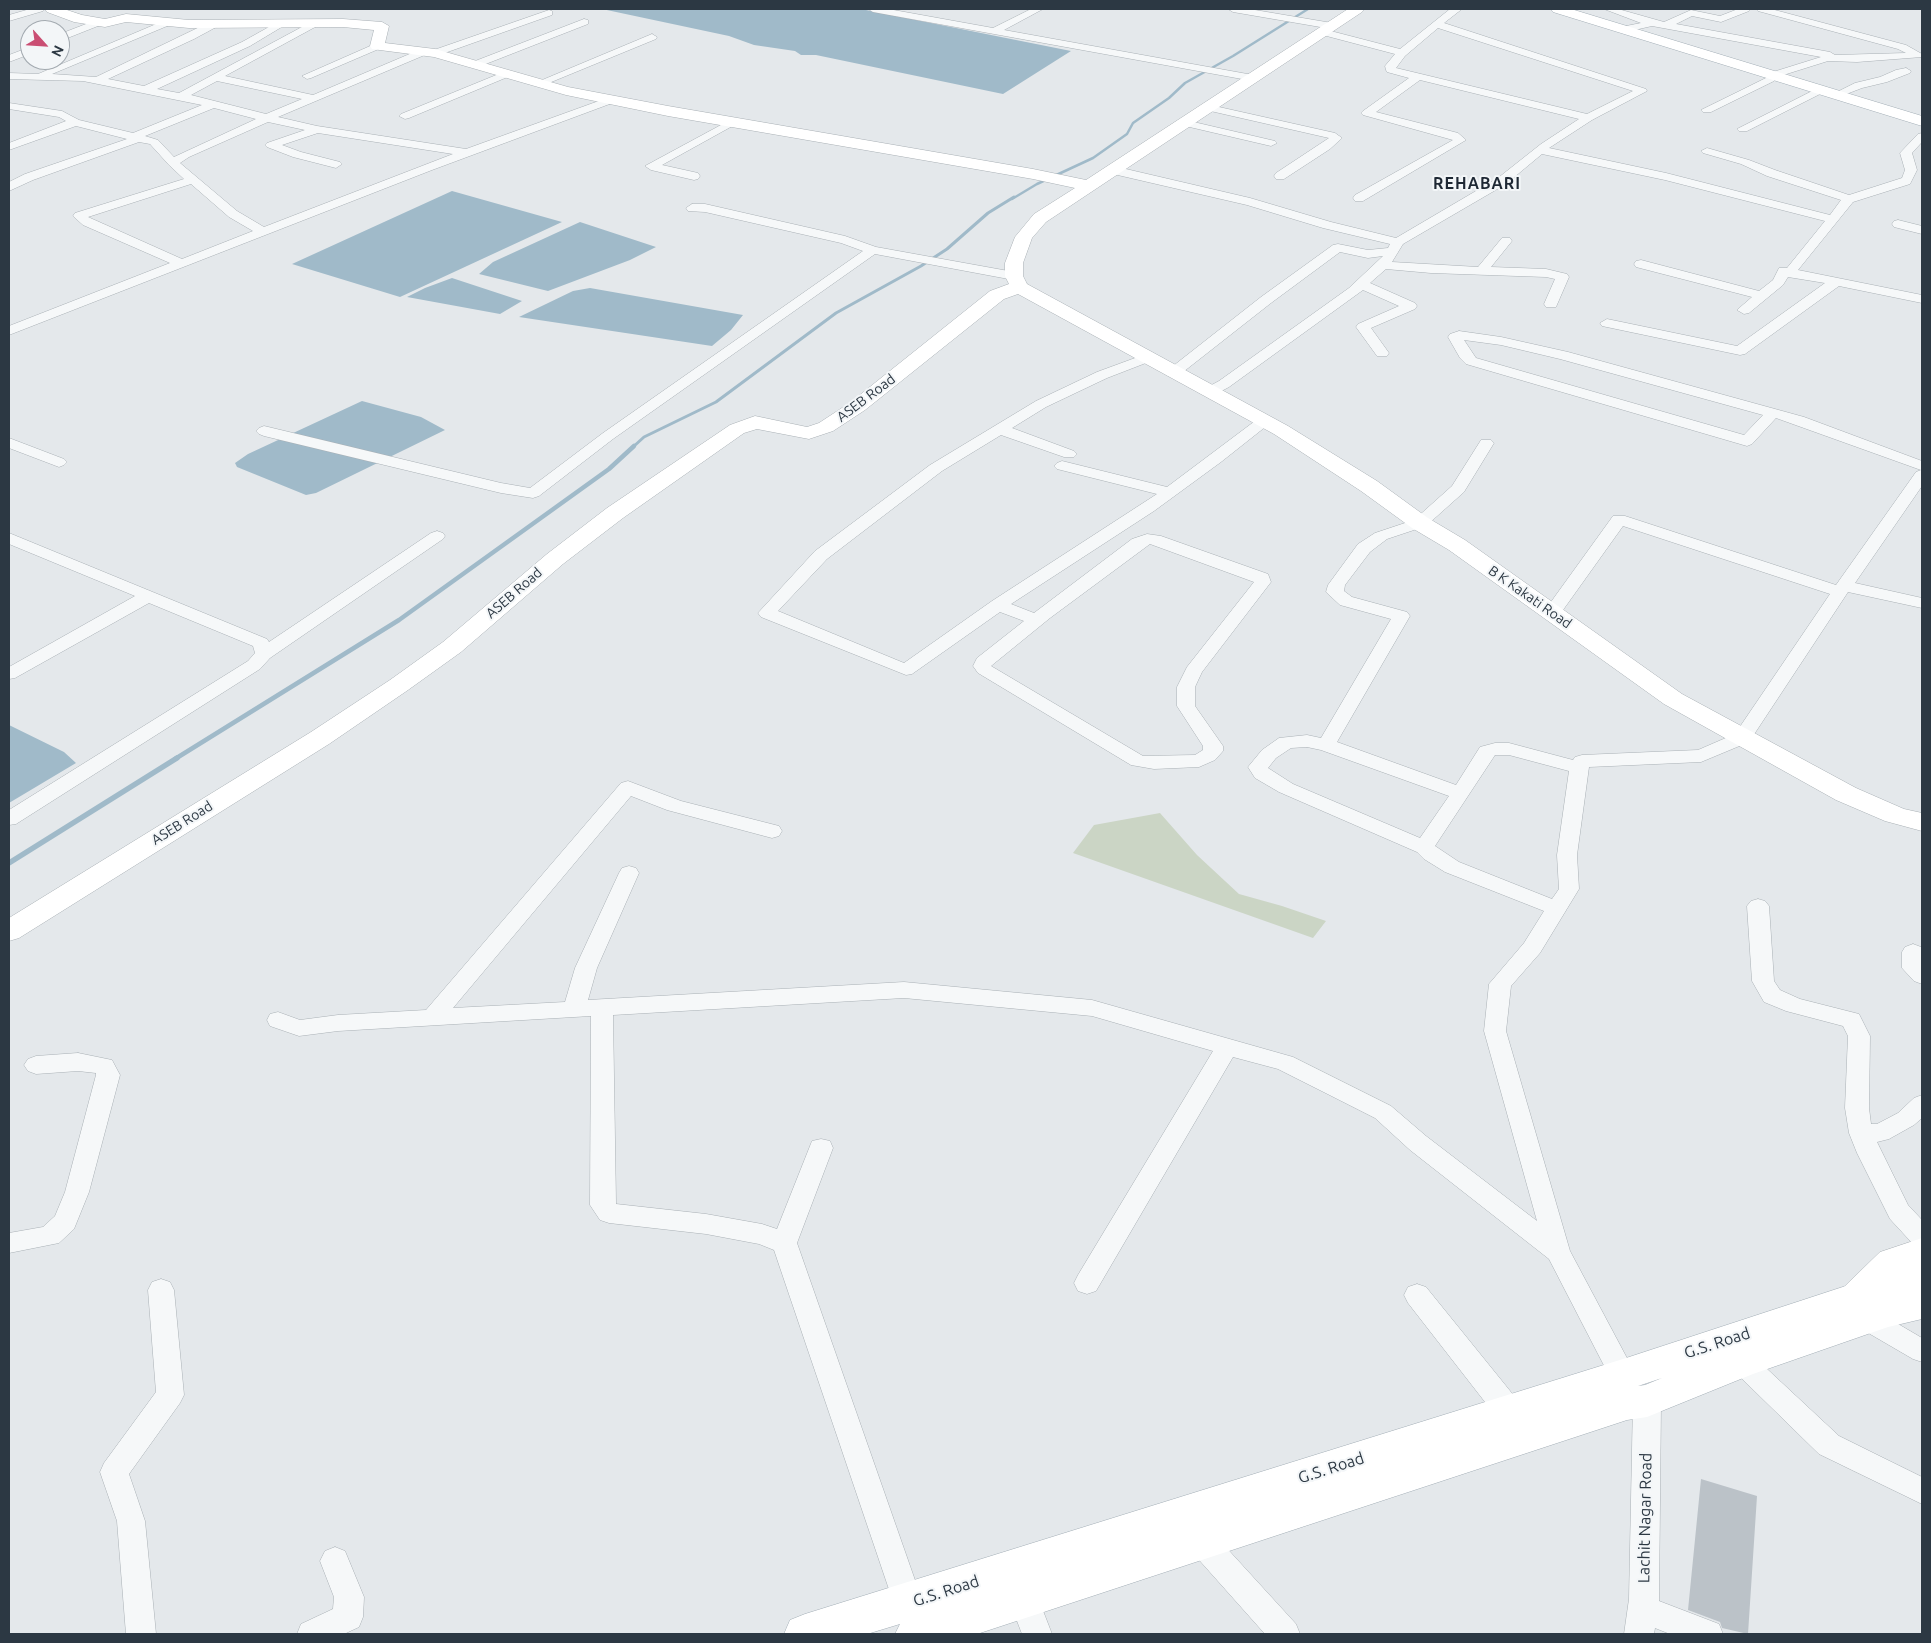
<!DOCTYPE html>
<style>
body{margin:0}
#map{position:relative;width:1931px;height:1643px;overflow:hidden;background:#e4e8eb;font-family:Ubuntu,sans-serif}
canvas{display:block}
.frame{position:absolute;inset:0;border:10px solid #2c3843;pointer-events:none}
.north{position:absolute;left:20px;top:20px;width:50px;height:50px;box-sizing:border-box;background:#f3f6f8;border:1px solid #a3aab0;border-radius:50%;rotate:116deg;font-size:14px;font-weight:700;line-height:20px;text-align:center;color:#2c3843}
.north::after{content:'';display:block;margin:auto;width:18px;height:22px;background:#ca4e73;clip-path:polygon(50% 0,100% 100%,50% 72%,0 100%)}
</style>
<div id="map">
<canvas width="1931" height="1643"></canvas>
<div class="frame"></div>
<div class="north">N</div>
</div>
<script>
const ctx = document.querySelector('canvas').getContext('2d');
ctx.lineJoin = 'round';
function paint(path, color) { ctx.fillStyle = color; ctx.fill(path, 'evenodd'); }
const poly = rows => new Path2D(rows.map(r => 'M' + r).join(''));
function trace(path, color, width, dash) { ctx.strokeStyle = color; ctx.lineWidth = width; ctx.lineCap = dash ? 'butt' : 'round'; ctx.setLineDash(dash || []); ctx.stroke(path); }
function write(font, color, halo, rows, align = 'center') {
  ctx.font = font + ' Ubuntu,sans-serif'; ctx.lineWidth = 4; ctx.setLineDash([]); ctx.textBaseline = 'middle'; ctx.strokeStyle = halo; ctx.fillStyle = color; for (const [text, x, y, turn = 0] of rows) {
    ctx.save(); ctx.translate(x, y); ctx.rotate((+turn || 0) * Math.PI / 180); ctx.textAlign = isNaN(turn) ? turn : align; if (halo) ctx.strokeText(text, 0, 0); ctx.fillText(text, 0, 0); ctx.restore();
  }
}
paint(poly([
 [1160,813,1197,855,1239,894,1282,906,1326,921,1313,938,1073,853,1094,825]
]), '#cbd5c5');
paint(poly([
 [602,9,861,9,1071,51,1003,94,816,55,801,55,795,51,754,45,729,36],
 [452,191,562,222,400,297,292,264],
 [580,222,656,247,630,260,548,291,479,274,493,262],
 [452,278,522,301,500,314,407,297,425,288],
 [590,288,743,315,731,330,712,346,519,317,573,291],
 [362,401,421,417,445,430,316,493,306,495,237,467,235,463,248,454],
 [9,725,64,752,76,763,9,803]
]), '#a0bac9');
trace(poly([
 [1012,199,1037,184,1093,158,1127,134,1133,123,1169,98,1185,83,1233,56,1308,9]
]), '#a0bac9', 2.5);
trace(poly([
 [633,447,644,437,716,402,836,313,921,266,947,249,988,213,1014,197]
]), '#a0bac9', 3);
trace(poly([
 [175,759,399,620,609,469,634,446]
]), '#a0bac9', 4.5);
trace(poly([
 [9,863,177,758]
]), '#a0bac9', 5.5);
paint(poly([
 [1701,1479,1757,1496,1748,1634,1722,1628,1720,1622,1688,1610]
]), '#bbc2c8');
const street = poly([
 [30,9,45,9,43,11,9,21,9,15,30,9],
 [868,9,888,9,993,28,1031,9,1043,9,1004,30,1253,75,1258,78,1253,81,873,12,868,9],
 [1228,9,1249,9,1332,23,1337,26,1332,29,1233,12,1228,9],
 [1450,9,1462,9,1444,23,1646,89,1647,91,1592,120,1549,148,1666,173,1830,215,1841,200,1767,176,1741,164,1703,153,1701,151,1707,148,1749,160,1775,170,1849,195,1902,178,1905,170,1900,153,1918,134,1922,133,1922,142,1912,153,1917,170,1910,184,1853,202,1798,270,1922,295,1922,303,1839,286,1745,354,1740,355,1602,326,1600,323,1607,319,1737,346,1825,283,1788,277,1783,285,1749,313,1744,314,1737,310,1752,297,1636,267,1634,264,1636,261,1641,260,1759,291,1773,280,1779,268,1787,268,1825,221,1665,180,1542,154,1506,184,1403,244,1392,262,1478,267,1502,238,1510,238,1512,241,1491,267,1546,269,1567,274,1569,277,1556,307,1546,307,1544,304,1555,279,1546,277,1431,273,1386,269,1370,283,1415,303,1417,306,1415,309,1371,328,1389,353,1387,356,1377,356,1356,327,1358,324,1399,306,1363,290,1229,387,1214,395,1204,395,1202,392,1204,389,1219,381,1349,288,1383,256,1368,258,1340,252,1271,303,1178,376,1168,376,1166,373,1168,370,1261,297,1333,245,1338,244,1368,250,1388,248,1390,244,1323,228,1247,205,1109,173,1107,170,1109,167,1113,166,1250,198,1331,222,1396,238,1498,178,1541,144,1579,119,1420,80,1376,112,1458,133,1466,140,1363,201,1355,201,1353,198,1355,195,1453,140,1363,115,1361,113,1363,111,1409,78,1387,72,1386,70,1385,66,1395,54,1319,34,1318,32,1323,29,1400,49,1450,9],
 [1438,28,1633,91,1587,114,1396,68,1405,56,1438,28],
 [1604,9,1618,9,1664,22,1691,10,1720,16,1738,9,1751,9,1749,11,1721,22,1692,16,1676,24,1830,52,1835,55,1906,53,1898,49,1758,11,1756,9,1771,9,1906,45,1922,54,1922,57,1857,62,1828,61,1777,77,1773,76,1772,74,1773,72,1821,57,1652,26,1630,31,1626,30,1626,26,1641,23,1604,9],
 [549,10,552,11,552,15,439,55,431,55,430,53,431,51,549,10],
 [99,19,104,22,103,24,60,41,60,34,99,19],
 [168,19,172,20,172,24,52,74,96,77,212,21,220,21,220,25,194,39,108,79,144,86,242,42,276,23,284,23,285,25,250,46,157,89,179,93,313,21,318,24,317,26,225,76,313,95,419,50,427,50,428,52,427,54,278,117,317,126,466,149,607,98,615,98,616,100,615,102,432,170,9,335,9,326,170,263,83,225,73,216,75,213,184,179,169,165,150,144,139,142,33,180,9,191,9,182,25,174,127,139,76,126,9,150,9,143,66,121,59,117,9,109,9,103,62,111,79,120,133,133,202,105,83,81,9,79,9,73,38,74,168,19],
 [217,81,302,99,266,114,191,95,217,81],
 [214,108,256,119,174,157,158,140,145,136,214,108],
 [268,122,305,130,267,143,265,145,267,147,293,157,336,168,342,164,340,162,301,152,282,145,318,133,453,154,264,227,237,211,180,163,189,157,268,122],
 [191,184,229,217,253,231,182,259,88,217,191,184],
 [584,19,588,20,588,24,478,67,474,68,469,65,470,63,584,19],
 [652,34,657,37,656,39,544,85,540,86,535,83,652,34],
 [377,43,381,44,382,46,381,48,311,78,307,79,302,76,377,43],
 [30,47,30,54,9,62,9,55,30,47],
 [1906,68,1911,71,1910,73,1887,82,1862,88,1836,98,1831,95,1855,83,1880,77,1896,70,1906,68],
 [506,71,511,74,510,76,409,118,405,119,399,116,401,114,506,71],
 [1770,76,1774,77,1775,79,1774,81,1711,112,1703,112,1701,110,1770,76],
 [1820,87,1825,90,1824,92,1747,131,1739,131,1737,129,1820,87],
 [1210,105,1335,133,1342,138,1330,149,1284,179,1276,179,1274,176,1276,173,1329,138,1206,110,1204,108,1206,106,1210,105],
 [732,119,738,122,736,124,662,165,698,173,700,176,698,179,694,180,651,170,645,166,732,119],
 [1185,120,1275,141,1277,143,1271,146,1181,125,1179,123,1185,120],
 [692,204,705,204,845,236,876,247,1014,272,1021,276,1014,280,875,254,613,439,539,496,533,498,501,493,264,436,259,434,256,431,259,428,264,426,501,483,530,488,603,433,863,251,841,243,705,212,688,211,686,208,692,204],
 [1898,220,1922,226,1922,234,1894,227,1892,224,1894,221,1898,220],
 [1459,331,1501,337,1568,352,1804,417,1922,461,1922,486,1855,583,1922,598,1922,608,1848,592,1749,742,1701,762,1589,767,1577,855,1579,889,1540,953,1511,986,1506,1031,1570,1251,1636,1375,1633,1383,1623,1387,1613,1383,1549,1259,1410,1150,1375,1118,1278,1069,1233,1057,1096,1291,1087,1294,1078,1291,1074,1283,1078,1275,1213,1051,1092,1016,904,998,613,1015,616,1204,706,1214,762,1224,777,1229,812,1141,821,1139,830,1141,833,1148,797,1243,923,1603,919,1613,908,1617,897,1613,774,1250,759,1244,706,1234,609,1223,600,1220,590,1205,591,1016,338,1031,299,1036,270,1026,267,1020,270,1014,278,1012,300,1020,338,1015,426,1010,621,783,628,781,681,801,779,826,782,831,779,836,772,838,667,810,631,796,453,1008,565,1002,575,968,619,873,622,868,629,866,636,868,639,873,597,968,588,1000,904,982,1092,1000,1293,1057,1391,1106,1426,1136,1537,1221,1484,1031,1489,984,1524,943,1544,911,1445,872,1424,859,1417,852,1279,792,1255,778,1248,767,1262,750,1279,738,1307,735,1321,738,1391,619,1340,605,1326,592,1328,585,1358,544,1375,533,1414,520,1452,486,1481,440,1491,440,1494,443,1464,492,1426,526,1387,539,1370,552,1345,585,1344,591,1352,597,1407,612,1410,616,1337,742,1456,785,1480,747,1495,743,1509,743,1573,760,1575,757,1582,755,1698,750,1735,734,1830,594,1623,526,1558,617,1552,618,1546,617,1543,613,1613,516,1625,516,1836,585,1916,472,1921,470,1776,418,1752,444,1747,446,1466,364,1460,358,1448,337,1450,334,1459,331],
 [1464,340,1501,345,1560,359,1763,415,1744,435,1476,358,1464,340],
 [1307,747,1321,750,1449,796,1420,838,1293,784,1268,768,1276,758,1291,748,1307,747],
 [1495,755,1509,755,1569,771,1557,855,1559,889,1552,899,1459,862,1435,846,1495,755],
 [1146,354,1151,355,1153,358,1151,361,1107,378,1046,407,1012,428,1074,451,1077,454,1074,457,1064,457,1001,435,942,471,827,559,778,611,904,663,992,601,1157,494,1057,469,1054,466,1057,463,1062,461,1167,487,1259,418,1269,418,1271,421,1269,424,1221,462,1154,511,1011,604,1034,613,1132,539,1147,534,1161,536,1268,574,1271,582,1202,672,1195,687,1195,706,1223,746,1223,751,1215,760,1199,767,1154,769,1131,765,978,673,973,666,977,658,1024,621,1000,612,912,674,906,675,761,617,758,613,815,551,930,465,1036,401,1097,372,1146,354],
 [1150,544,1254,582,1187,667,1177,687,1177,706,1203,746,1203,750,1195,755,1143,756,991,666,1050,618,1150,544],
 [9,438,64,459,67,462,64,465,59,467,9,448,9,438],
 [437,531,443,533,445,536,443,539,270,658,260,669,16,824,9,825,9,810,248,661,255,653,253,646,149,603,15,678,9,679,9,667,135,596,9,544,9,533,267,639,269,642,431,533,437,531],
 [1758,899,1765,901,1769,906,1774,981,1780,990,1800,999,1859,1014,1870,1036,1869,1108,1871,1124,1877,1124,1898,1113,1914,1098,1922,1095,1922,1118,1914,1125,1889,1139,1877,1142,1908,1205,1922,1220,1922,1247,1913,1244,1890,1219,1857,1153,1849,1133,1845,1108,1848,1036,1843,1026,1786,1011,1764,1002,1752,981,1747,906,1751,901,1758,899],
 [1913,944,1921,947,1922,949,1922,984,1914,981,1902,968,1902,952,1905,947,1913,944],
 [78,1053,112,1060,120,1075,89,1192,74,1229,59,1243,9,1253,9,1233,43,1227,55,1216,65,1192,96,1075,96,1073,78,1071,36,1074,28,1071,24,1065,28,1059,36,1056,78,1053],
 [161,1279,170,1282,174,1290,184,1395,180,1403,129,1474,145,1521,156,1634,126,1634,117,1521,100,1472,104,1463,156,1392,148,1290,152,1282,161,1279],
 [1417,1284,1426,1287,1519,1402,1523,1411,1519,1420,1509,1423,1499,1420,1408,1303,1404,1295,1408,1287,1417,1284],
 [1867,1308,1876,1311,1922,1338,1922,1362,1913,1359,1858,1327,1854,1319,1858,1311,1867,1308],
 [1742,1350,1751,1354,1839,1436,1922,1477,1922,1504,1819,1454,1733,1370,1729,1362,1733,1354,1742,1350],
 [1647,1389,1657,1393,1661,1401,1659,1601,1719,1624,1723,1634,1670,1634,1655,1628,1654,1634,1624,1634,1629,1599,1633,1401,1637,1393,1647,1389],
 [1202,1528,1212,1532,1296,1624,1300,1634,1265,1634,1192,1552,1187,1542,1192,1532,1202,1528],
 [335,1547,345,1551,364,1597,363,1617,359,1627,344,1634,297,1634,301,1624,333,1609,334,1597,320,1561,325,1551,335,1547],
 [1024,1586,1035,1590,1052,1634,1022,1634,1009,1600,1013,1590,1024,1586]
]);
const secondary = poly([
 [45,9,64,9,82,15,105,19,126,14,189,20,343,19,382,22,389,26,385,43,435,49,568,87,668,106,1033,169,1086,180,1348,9,1364,9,1362,12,1046,222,1032,238,1023,263,1023,276,1027,284,1288,426,1377,481,1428,518,1465,540,1682,694,1856,788,1904,809,1922,813,1922,831,1885,821,1836,800,1664,704,1449,550,1412,528,1361,491,1274,434,1018,294,1004,299,865,410,833,431,809,439,757,429,744,433,623,518,563,564,461,652,408,690,329,744,19,938,9,941,9,918,311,732,390,680,443,642,547,554,607,508,730,425,755,416,807,427,819,423,851,402,990,291,1009,284,1005,276,1005,263,1015,237,1034,214,1075,188,1033,179,668,116,566,95,434,57,372,49,370,46,374,30,343,27,189,28,126,22,105,27,74,22,47,12,45,9],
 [1922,1238,1922,1266,1904,1272,1870,1309,1857,1313,1844,1309,1839,1298,1844,1287,1880,1252,1922,1238]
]);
const primary = poly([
 [1551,9,1571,9,1922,116,1922,126,1553,12,1551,9],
 [1922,1261,1922,1319,1888,1327,1753,1374,1647,1417,1627,1420,977,1634,895,1634,900,1624,867,1634,784,1634,790,1620,805,1614,1623,1359,1922,1261],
 [1662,1378,1645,1385,1638,1386,1662,1378]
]);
trace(street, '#a9b0b5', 1);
trace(secondary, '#a9b0b5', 1);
trace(primary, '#a3aeb6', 1);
paint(street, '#f6f8f9');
paint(secondary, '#fff');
paint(primary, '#fff');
write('14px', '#2c3843', '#f3f6f8', [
 ["ASEB Road",866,398,-37],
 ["ASEB Road",514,593,-41],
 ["B K Kakati Road",1530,597,35],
 ["ASEB Road",182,823,-32]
]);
ctx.letterSpacing = '1px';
write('bold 16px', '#1e2834', '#f3f6f8', [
 ["REHABARI",1477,184]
]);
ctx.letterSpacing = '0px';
write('16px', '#2c3843', '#f3f6f8', [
 ["G.S. Road",1717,1343,-18],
 ["G.S. Road",1331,1468,-18],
 ["Lachit Nagar Road",1645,1518,-89],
 ["G.S. Road",946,1591,-18]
]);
</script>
